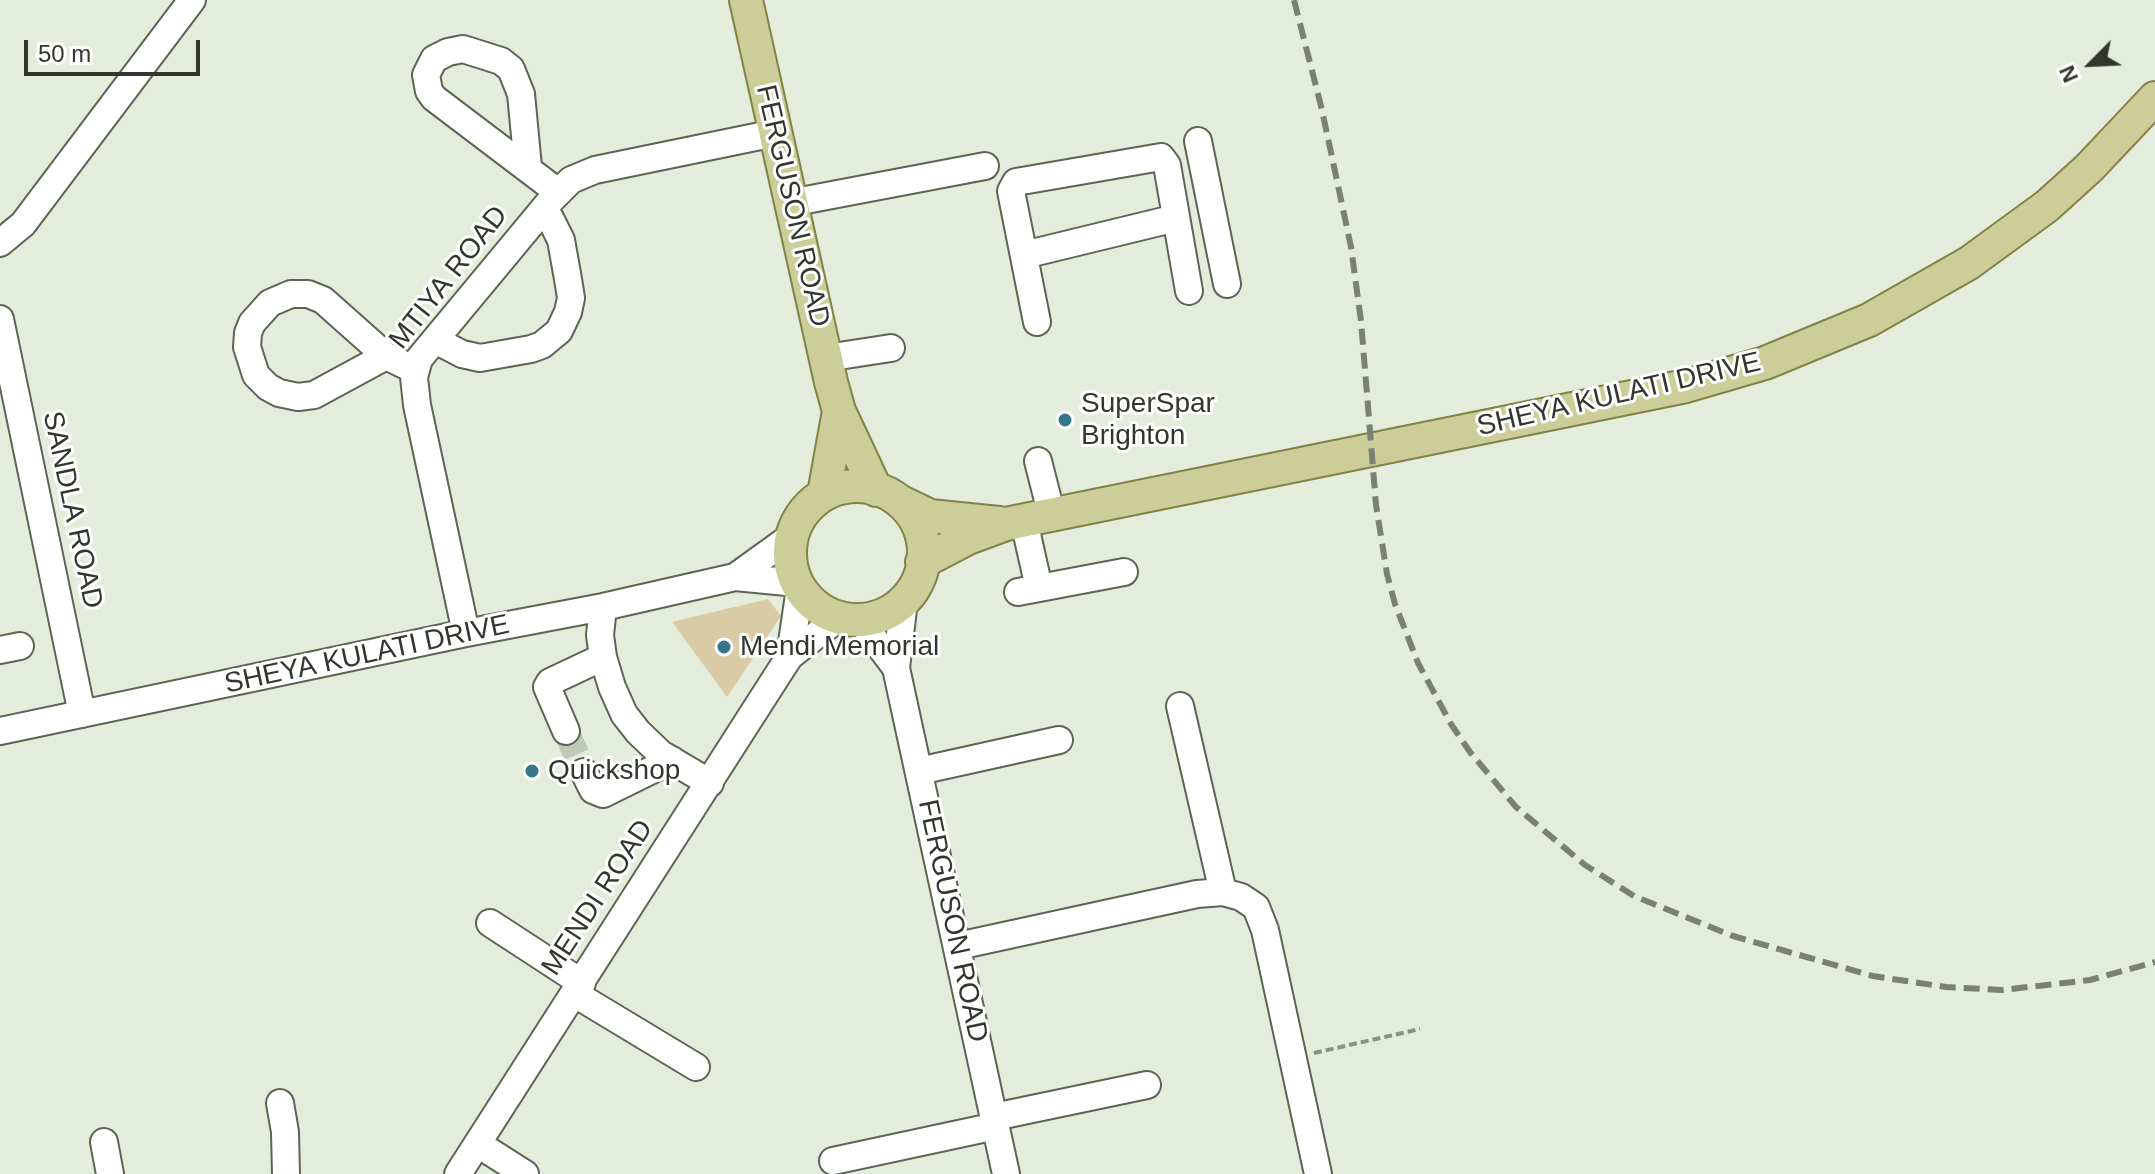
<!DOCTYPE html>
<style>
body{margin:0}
#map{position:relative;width:2155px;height:1174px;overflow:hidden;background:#e4eddb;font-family:Arial,sans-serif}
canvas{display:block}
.north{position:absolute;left:2051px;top:24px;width:80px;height:80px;-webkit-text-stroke:6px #fff;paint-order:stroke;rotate:246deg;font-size:22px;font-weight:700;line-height:32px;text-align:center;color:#32362e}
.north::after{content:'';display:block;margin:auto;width:28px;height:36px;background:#32362e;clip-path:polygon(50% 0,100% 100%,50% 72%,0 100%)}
.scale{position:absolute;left:24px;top:40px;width:176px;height:36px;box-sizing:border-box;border:4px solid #32362e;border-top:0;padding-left:10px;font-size:24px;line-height:28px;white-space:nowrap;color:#32362e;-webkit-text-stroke:6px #fff;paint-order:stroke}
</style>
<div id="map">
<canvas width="2155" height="1174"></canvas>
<div class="north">N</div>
<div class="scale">50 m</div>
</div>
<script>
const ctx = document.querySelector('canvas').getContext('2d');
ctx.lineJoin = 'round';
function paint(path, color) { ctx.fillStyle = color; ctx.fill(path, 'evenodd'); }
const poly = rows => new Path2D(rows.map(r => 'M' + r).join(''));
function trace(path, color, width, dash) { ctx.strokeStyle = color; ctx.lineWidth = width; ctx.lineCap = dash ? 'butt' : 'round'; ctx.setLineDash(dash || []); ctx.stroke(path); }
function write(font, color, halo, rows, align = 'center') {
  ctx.font = font + ' Arial,sans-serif'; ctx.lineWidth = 6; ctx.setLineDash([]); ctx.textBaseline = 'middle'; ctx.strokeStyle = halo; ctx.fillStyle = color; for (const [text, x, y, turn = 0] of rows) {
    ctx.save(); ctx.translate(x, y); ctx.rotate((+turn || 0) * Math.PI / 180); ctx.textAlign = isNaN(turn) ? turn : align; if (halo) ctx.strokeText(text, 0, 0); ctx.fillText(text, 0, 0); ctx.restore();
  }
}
paint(poly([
 [768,599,781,616,727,697,672,622]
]), '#d8cba6');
trace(poly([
 [566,731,584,772]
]), '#c0c8b8', 26, [26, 13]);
const minor = poly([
 [1198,141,1227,284],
 [528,167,521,94,511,69,501,61,463,49,448,52,434,59,426,75,429,91,434,98,558,192],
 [790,203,985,166],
 [0,243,23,224,192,0],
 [1024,255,1176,218],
 [0,319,82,714],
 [1037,322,1011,191,1016,182,1161,157,1167,165,1189,291],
 [435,340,462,354,480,358,531,349,542,345,559,331,568,312,571,298,568,279,561,240,550,218,542,211],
 [386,356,314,395,298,397,279,393,268,387,256,375,247,347,248,333,252,323,270,303,291,294,308,294,323,300,386,356,415,370],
 [826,358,891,348],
 [1038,461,1052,516],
 [1024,521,1039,588],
 [735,577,792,536],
 [1018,592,1124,572],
 [904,601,896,668,1006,1174],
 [603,607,600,635,603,657,612,687,624,714,638,732,661,754,710,783],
 [860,620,896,668],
 [466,633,417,405,414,377,419,359,551,200,571,180,595,170,775,133],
 [0,650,20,646],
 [790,656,800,588],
 [1180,706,1223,892],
 [0,731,466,633,603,607,735,577,797,583],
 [566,731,547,687,550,682,603,657],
 [919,771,1059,740],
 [584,772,593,790,603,794,672,760],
 [490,923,582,983],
 [958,946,1197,894,1223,892,1241,897,1256,907,1265,930,1318,1174],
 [575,994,696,1067],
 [280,1103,285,1132,286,1174],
 [994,1117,1147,1085],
 [104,1142,110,1174],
 [478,1144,525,1174],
 [833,1161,996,1126],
 [458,1174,784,665,790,656,838,618]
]);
const major = poly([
 [746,0,831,382,839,411,876,490],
 '790 553a67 67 0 1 1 134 0a67 67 0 1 1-134 0Z',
 [824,494,839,411],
 [901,502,930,516,999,523],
 [922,562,968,538,1006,524,1686,386,1765,363,1869,320,1969,263,2047,206,2089,168,2155,98]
]);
trace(minor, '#5d6454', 30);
trace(major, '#808347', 36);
trace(poly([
 [1314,1053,1420,1029]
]), '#8a9184', 4, [8, 4]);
trace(minor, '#fff', 26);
trace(major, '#cccd98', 32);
trace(poly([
 [1294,0,1322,110,1351,247,1361,321,1376,505,1387,574,1395,604,1418,663,1451,724,1470,752,1516,807,1585,865,1634,896,1733,936,1873,976,1946,987,2002,990,2090,980,2155,962]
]), '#7a8074', 6, [16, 8]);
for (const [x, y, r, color] of [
 [1065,420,8,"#347688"],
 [724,647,8,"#347688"],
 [532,771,8,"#347688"]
]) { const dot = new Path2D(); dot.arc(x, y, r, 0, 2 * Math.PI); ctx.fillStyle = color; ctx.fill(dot); trace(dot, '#fff', 3); }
write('28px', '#32362e', '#fff', [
 ["FERGUSON ROAD",792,206,77],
 ["MTIYA ROAD",449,278,-52],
 ["SHEYA KULATI DRIVE",1619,395,-13],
 ["SANDLA ROAD",72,510,78],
 ["SHEYA KULATI DRIVE",367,655,-12],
 ["MENDI ROAD",598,898,-57],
 ["FERGUSON ROAD",952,921,78]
]);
write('28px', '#32362e', '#fff', [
 ["SuperSpar",1081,404],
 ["Brighton",1081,436],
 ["Mendi Memorial",740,647],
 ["Quickshop",548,771]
], 'left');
</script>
